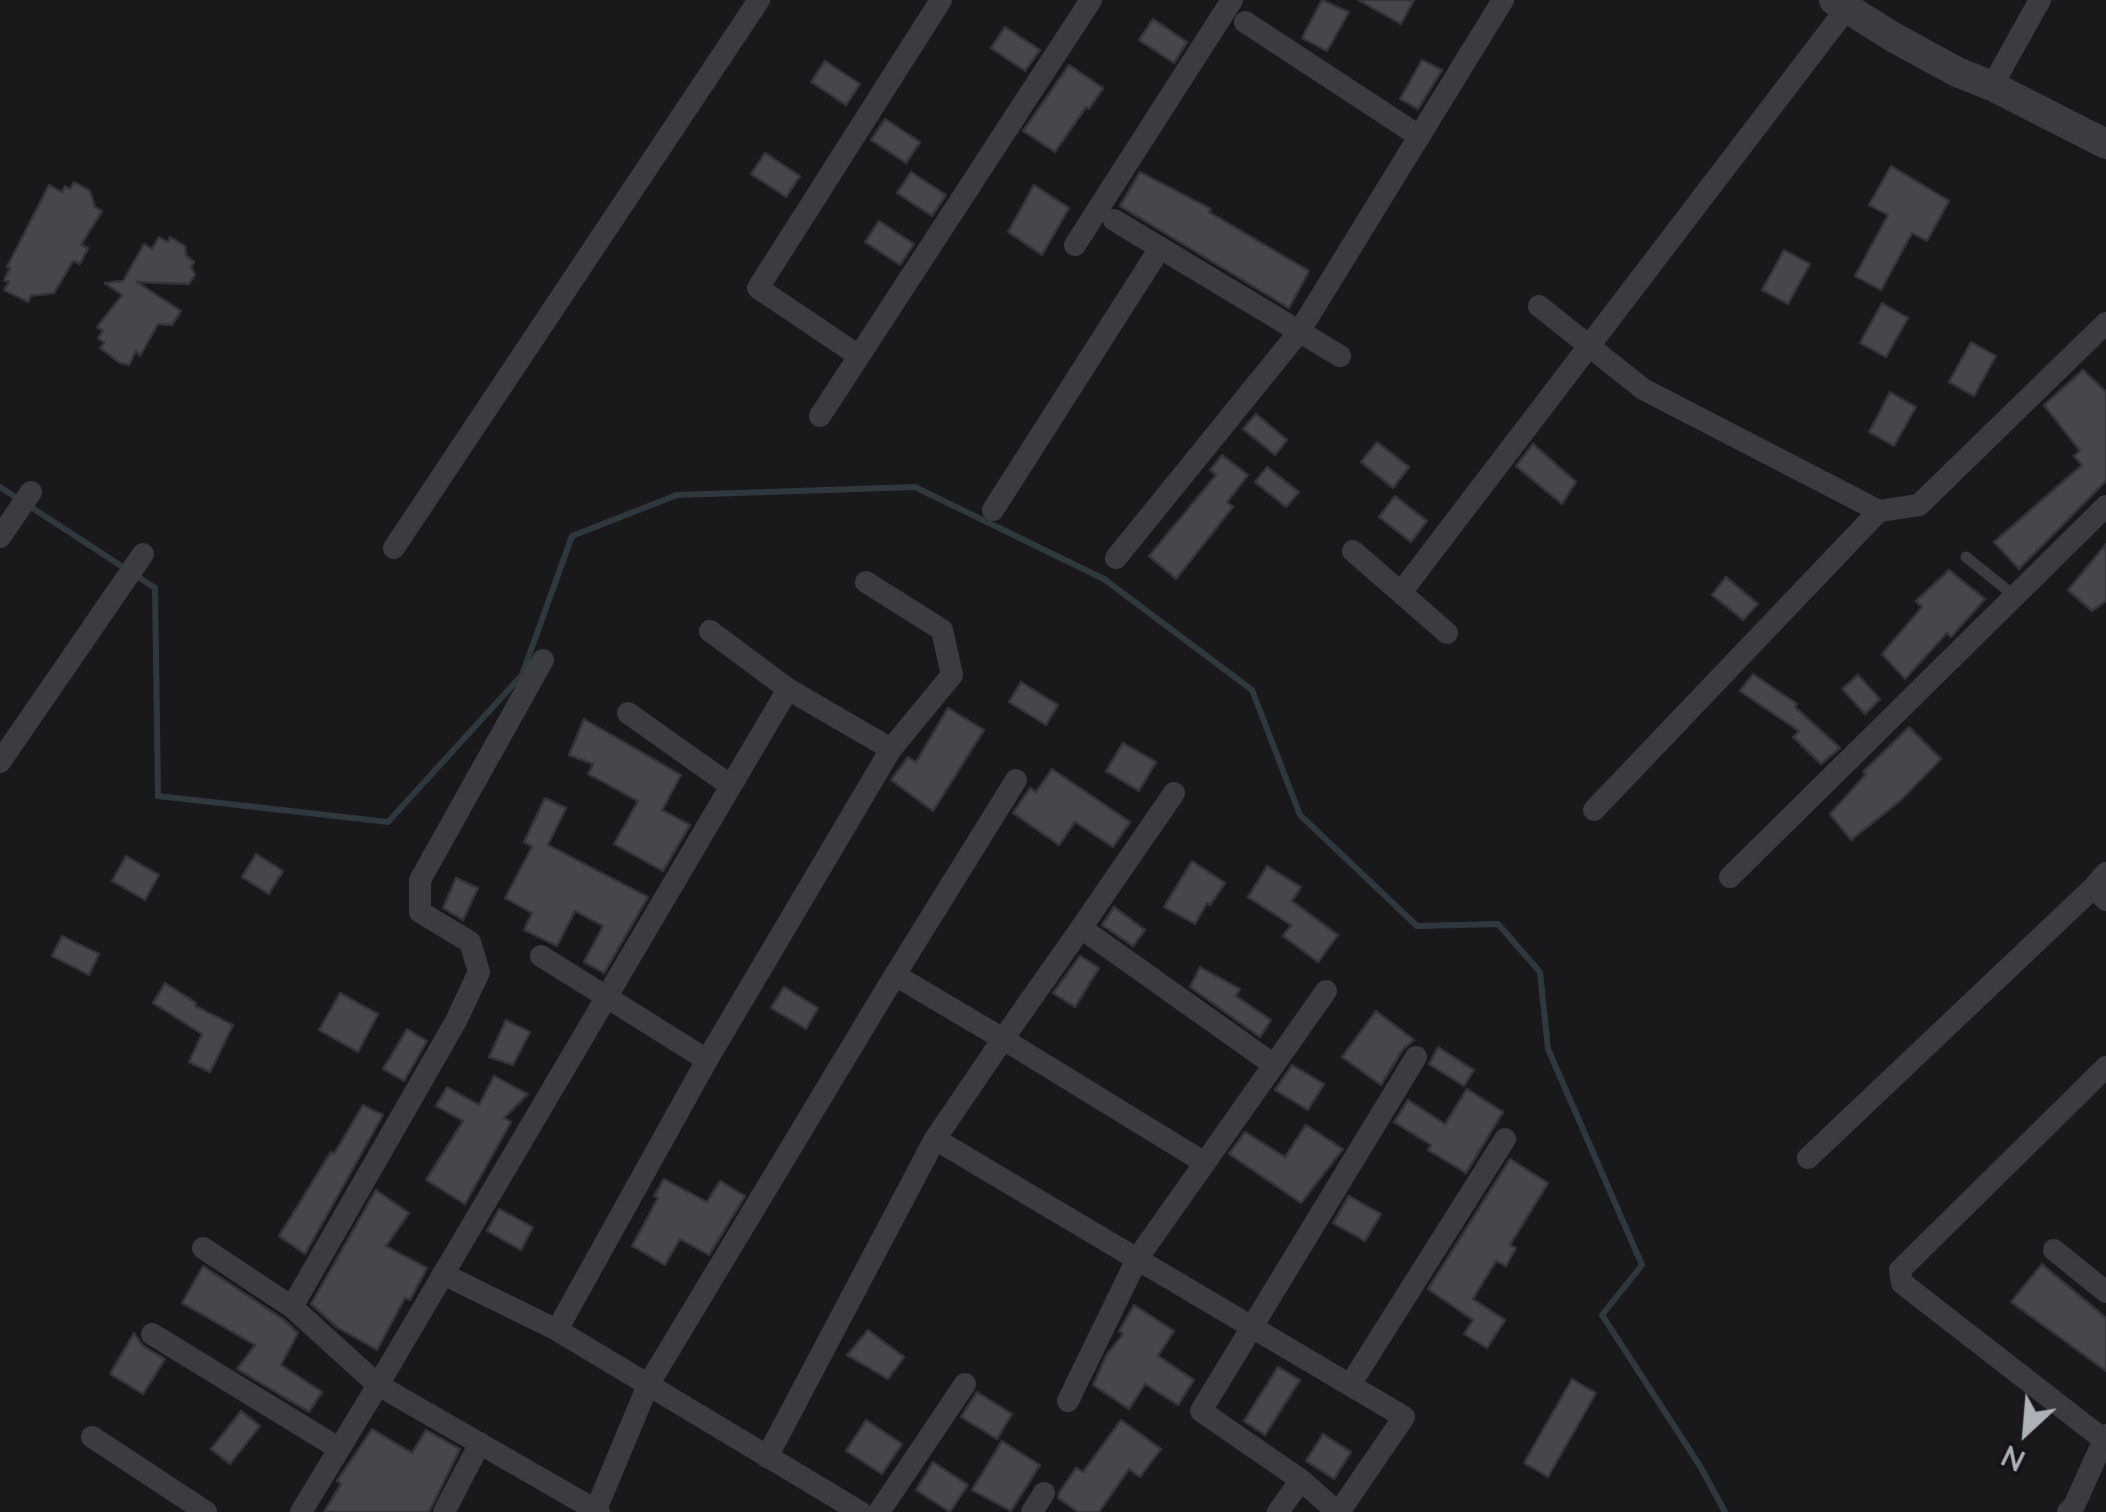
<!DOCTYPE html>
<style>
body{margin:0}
#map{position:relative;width:2106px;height:1512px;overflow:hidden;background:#19191b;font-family:Lato,sans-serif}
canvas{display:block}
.north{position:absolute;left:1976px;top:1382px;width:100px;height:100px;-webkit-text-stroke:8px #141416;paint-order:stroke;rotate:206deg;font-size:28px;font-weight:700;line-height:40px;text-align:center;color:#adb1ba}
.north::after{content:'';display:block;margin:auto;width:35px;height:45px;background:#adb1ba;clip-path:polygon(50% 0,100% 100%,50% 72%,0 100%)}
</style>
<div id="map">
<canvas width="2106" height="1512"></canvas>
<div class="north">N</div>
</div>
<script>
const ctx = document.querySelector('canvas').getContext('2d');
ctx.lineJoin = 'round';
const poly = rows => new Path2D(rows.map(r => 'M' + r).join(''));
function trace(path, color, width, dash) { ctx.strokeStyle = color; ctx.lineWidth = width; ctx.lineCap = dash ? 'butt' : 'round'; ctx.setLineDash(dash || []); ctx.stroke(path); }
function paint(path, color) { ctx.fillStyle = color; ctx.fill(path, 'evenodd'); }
trace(poly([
 [0,487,126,569],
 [137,576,155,588,158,796,388,822,522,675,572,536,677,495,915,487,1104,579,1252,690,1300,815,1417,926,1498,924,1540,972,1548,1049,1642,1265,1602,1315,1700,1466,1725,1512]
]), '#30383f', 6);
const building = poly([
 [1322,0,1349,12,1327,51,1302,38,1322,0],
 [1358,0,1414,0,1401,24,1358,0],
 [1153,19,1187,42,1174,63,1139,40,1153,19],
 [1005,27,1040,50,1025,71,991,48,1005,27],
 [1422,60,1442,70,1418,109,1400,99,1422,60],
 [825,61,860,84,846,105,811,82,825,61],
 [1069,65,1103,88,1089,109,1086,107,1055,152,1023,131,1069,65],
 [885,119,920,142,906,163,871,140,885,119],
 [765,153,800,176,786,197,751,174,765,153],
 [1891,166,1949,201,1927,241,1912,233,1881,290,1855,276,1888,215,1869,205,1891,166],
 [911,172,946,195,932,216,897,193,911,172],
 [1140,172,1211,209,1209,212,1309,271,1289,308,1120,206,1140,172],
 [74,182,90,191,95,207,102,211,81,245,88,248,80,264,73,261,54,293,31,296,28,302,4,290,9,282,4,280,10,268,7,267,49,185,62,192,65,186,70,189,74,182],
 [1034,185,1069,208,1042,255,1008,232,1034,185],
 [879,221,914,244,900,265,865,242,879,221],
 [159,237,168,242,170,237,185,246,186,255,194,262,191,267,195,275,189,284,137,282,181,311,172,325,158,324,140,356,136,351,129,365,120,363,100,348,104,343,98,338,103,331,97,327,122,295,105,283,123,281,144,244,152,249,159,237],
 [1784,250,1810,264,1788,304,1762,290,1784,250],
 [1882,303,1908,318,1886,357,1860,343,1882,303],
 [1971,342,1996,356,1974,396,1949,382,1971,342],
 [2083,370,2106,392,2106,481,2019,569,1994,542,2082,465,2074,456,2080,451,2044,405,2083,370],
 [1890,392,1916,407,1894,446,1869,432,1890,392],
 [1256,414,1287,440,1275,455,1243,429,1256,414],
 [1377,442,1409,467,1393,488,1361,462,1377,442],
 [1533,444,1576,482,1562,504,1516,466,1533,444],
 [1222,455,1248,475,1227,502,1233,507,1176,579,1149,556,1216,475,1210,470,1222,455],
 [1267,467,1299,492,1286,507,1255,482,1267,467],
 [1395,496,1427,521,1411,542,1379,517,1395,496],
 [2106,544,2106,601,2092,611,2068,590,2106,544],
 [1949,570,1985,599,1951,637,1947,633,1905,679,1882,654,1922,607,1916,601,1949,570],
 [1726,577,1758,604,1743,620,1712,595,1726,577],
 [1753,674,1797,704,1795,707,1840,748,1821,764,1793,737,1799,731,1740,691,1753,674],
 [1858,675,1880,699,1865,714,1842,689,1858,675],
 [1021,682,1058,705,1046,725,1009,702,1021,682],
 [948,708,984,730,933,811,891,780,908,757,916,762,948,708],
 [584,719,681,775,662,810,690,825,663,871,614,844,638,801,588,774,593,764,569,755,584,719],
 [1909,727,1941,759,1901,800,1851,840,1830,814,1866,774,1863,772,1909,727],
 [1123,743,1156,762,1139,791,1106,771,1123,743],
 [1052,769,1130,822,1113,847,1075,822,1059,845,1013,813,1030,788,1036,792,1052,769],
 [545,798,566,808,548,845,648,897,604,973,584,962,603,926,575,911,557,946,524,930,532,913,505,898,532,847,524,842,545,798],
 [256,854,283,871,269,894,242,877,256,854],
 [126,856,159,875,145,900,112,881,126,856],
 [1192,861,1225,883,1210,905,1207,903,1195,924,1164,907,1192,861],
 [1267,866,1301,887,1292,901,1338,935,1318,962,1283,936,1291,925,1248,897,1267,866],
 [456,878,478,888,463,920,443,908,456,878],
 [1114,907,1145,930,1133,946,1102,925,1114,907],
 [62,936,99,954,89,975,52,956,62,936],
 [1080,956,1099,968,1075,1007,1053,993,1080,956],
 [1200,967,1240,989,1236,996,1271,1020,1260,1037,1190,987,1200,967],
 [165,983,196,1003,195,1006,233,1025,210,1072,189,1062,202,1034,153,1003,165,983],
 [784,987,818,1008,806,1029,771,1008,784,987],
 [340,993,378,1014,358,1052,319,1030,340,993],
 [1376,1011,1414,1040,1403,1049,1381,1085,1342,1057,1376,1011],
 [506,1020,530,1032,513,1065,489,1057,506,1020],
 [407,1029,427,1041,404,1081,383,1069,407,1029],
 [1438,1047,1474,1070,1464,1086,1429,1064,1438,1047],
 [1292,1065,1324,1084,1308,1110,1275,1090,1292,1065],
 [494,1076,528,1094,504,1118,511,1122,465,1204,426,1180,463,1121,436,1106,447,1087,479,1105,494,1076],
 [1467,1089,1503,1112,1466,1173,1428,1150,1431,1145,1394,1122,1408,1100,1445,1124,1467,1089],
 [363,1105,383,1115,305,1254,279,1236,331,1152,334,1154,363,1105],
 [1306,1125,1343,1149,1301,1203,1229,1154,1245,1132,1285,1157,1306,1125],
 [1510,1159,1548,1183,1510,1245,1516,1248,1506,1266,1496,1261,1473,1299,1505,1320,1487,1348,1464,1334,1473,1320,1428,1289,1510,1159],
 [664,1179,707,1202,720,1181,745,1196,709,1255,680,1239,665,1265,632,1246,658,1198,654,1196,664,1179],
 [376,1190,409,1213,386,1246,427,1268,410,1300,405,1298,377,1350,338,1328,311,1304,376,1190],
 [1349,1196,1381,1214,1365,1241,1333,1223,1349,1196],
 [499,1209,533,1227,521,1250,487,1231,499,1209],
 [2042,1264,2106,1318,2106,1371,2011,1302,2042,1264],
 [203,1266,283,1319,298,1333,281,1365,322,1392,309,1412,237,1369,255,1345,182,1303,203,1266],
 [1134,1305,1174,1331,1158,1356,1194,1380,1178,1405,1145,1384,1129,1409,1093,1385,1107,1354,1123,1334,1119,1331,1134,1305],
 [868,1330,904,1357,888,1379,847,1355,868,1330],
 [134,1333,143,1346,165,1359,143,1394,110,1374,134,1333],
 [1278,1367,1300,1380,1265,1435,1244,1421,1278,1367],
 [1572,1379,1596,1393,1548,1477,1524,1463,1572,1379],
 [977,1392,1012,1414,997,1439,961,1417,977,1392],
 [241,1411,260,1426,230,1464,211,1449,241,1411],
 [866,1420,902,1444,882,1474,846,1451,866,1420],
 [1121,1420,1161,1449,1140,1477,1129,1469,1099,1512,1078,1512,1058,1498,1059,1493,1076,1468,1083,1472,1121,1420],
 [372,1429,412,1453,426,1430,460,1449,429,1512,324,1512,341,1484,337,1481,372,1429],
 [1323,1434,1351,1452,1334,1479,1306,1461,1323,1434],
 [1002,1441,1040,1465,1011,1511,972,1490,1002,1441],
 [933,1462,968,1485,950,1512,916,1490,933,1462]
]);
paint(building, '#46474b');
trace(building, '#333437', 2.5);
trace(poly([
 [1966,557,2016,597]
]), '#3b3c40', 11);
trace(poly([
 [1245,22,1419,136],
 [1992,86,2040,0],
 [1114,220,1340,356],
 [1075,245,1232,0],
 [1539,306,1643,389,1879,511],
 [859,356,758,288,941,0],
 [820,416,1091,0],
 [993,510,1160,248],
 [0,537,31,492],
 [394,548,759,0],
 [1353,551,1447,633],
 [1116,558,1299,332,1503,0],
 [1402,591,1847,8],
 [710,631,788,689,891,749],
 [628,713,731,786],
 [0,762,143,554],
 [1594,810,1879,511,1919,505,2106,323],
 [2106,873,2094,887,2106,900],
 [1730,877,2106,506],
 [1081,928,1174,793],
 [541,956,707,1060],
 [895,975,1016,780],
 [1326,991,1137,1259,1404,1417,1339,1512],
 [935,1139,1137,1259,1068,1401],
 [1808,1158,2094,887],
 [203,1248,292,1307,378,1385,301,1512],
 [2054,1250,2106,1292],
 [443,1274,557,1330,860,1512],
 [292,1307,456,1021,479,972,470,942,420,912,420,880,543,660],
 [557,1330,707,1060,891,749,952,675,942,630,866,582],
 [152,1334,338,1448],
 [1350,1385,1505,1139],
 [92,1437,206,1512],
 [2103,1439,1902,1283,1900,1270,2106,1067],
 [767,1457,935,1139,1003,1039,1205,1163],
 [444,1512,480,1443],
 [595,1512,648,1385,895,975,1003,1039,1081,928,1274,1065],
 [599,1512,378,1385,788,689],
 [879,1512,965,1384],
 [1032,1512,1044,1493],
 [1278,1512,1301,1480],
 [1337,1512,1301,1480,1201,1411,1416,1057],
 [2068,1512,2074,1506,2106,1435]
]), '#3b3c40', 22);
trace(poly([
 [1834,0,1893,37,1957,72,1992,86,2106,144]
]), '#3b3c40', 30);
</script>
